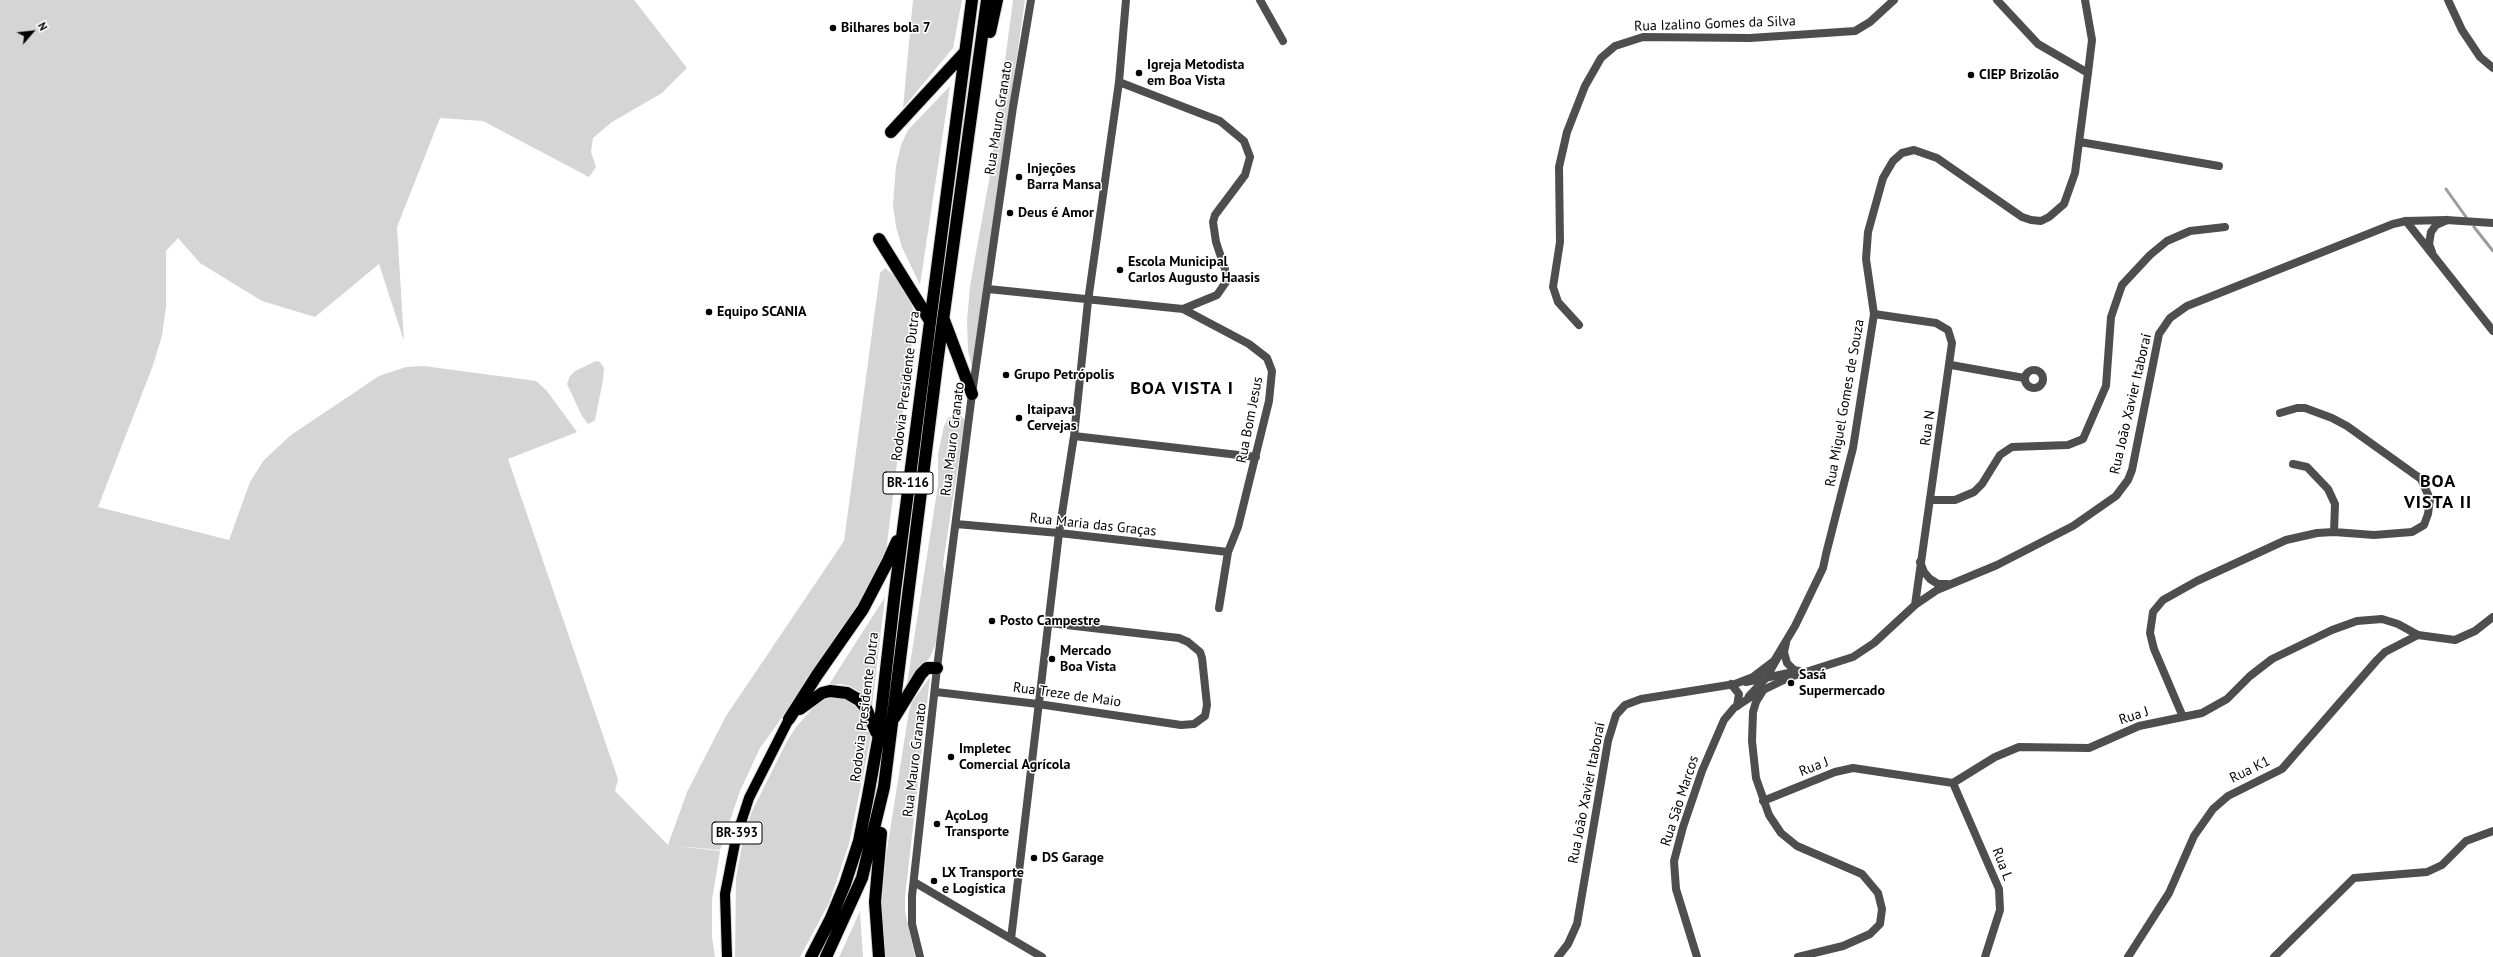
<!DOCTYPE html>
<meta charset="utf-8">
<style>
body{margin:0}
#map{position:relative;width:2493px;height:957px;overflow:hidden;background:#fff;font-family:"PT Sans",sans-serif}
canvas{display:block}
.north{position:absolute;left:12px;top:12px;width:40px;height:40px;-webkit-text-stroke:3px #fff;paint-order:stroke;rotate:62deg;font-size:11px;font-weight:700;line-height:16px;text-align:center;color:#000}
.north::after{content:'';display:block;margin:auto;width:14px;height:18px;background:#000;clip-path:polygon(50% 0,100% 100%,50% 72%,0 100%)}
</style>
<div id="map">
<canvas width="2493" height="957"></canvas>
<div class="north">N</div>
</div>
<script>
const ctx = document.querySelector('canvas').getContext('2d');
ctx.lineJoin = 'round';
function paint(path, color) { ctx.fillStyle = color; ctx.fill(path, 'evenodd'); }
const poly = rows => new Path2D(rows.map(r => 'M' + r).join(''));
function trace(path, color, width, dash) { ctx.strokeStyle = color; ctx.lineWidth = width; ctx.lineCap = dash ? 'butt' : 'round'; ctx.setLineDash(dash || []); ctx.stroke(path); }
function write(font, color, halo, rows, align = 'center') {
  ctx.font = font + ' "PT Sans",sans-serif'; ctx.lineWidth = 3; ctx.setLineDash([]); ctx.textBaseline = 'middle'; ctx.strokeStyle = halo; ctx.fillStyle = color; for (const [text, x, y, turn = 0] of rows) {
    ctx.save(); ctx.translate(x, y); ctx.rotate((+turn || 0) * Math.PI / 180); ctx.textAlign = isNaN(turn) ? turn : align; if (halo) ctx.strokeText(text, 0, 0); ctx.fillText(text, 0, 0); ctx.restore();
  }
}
paint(poly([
 [0,0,634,0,687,68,662,93,612,122,593,138,591,152,596,167,589,177,483,121,440,118,397,227,404,341,379,264,315,317,262,301,200,263,178,238,166,251,166,307,162,336,152,368,98,507,229,540,250,482,264,460,291,435,379,376,406,367,424,366,536,381,547,391,577,432,508,459,618,779,615,791,668,845,687,792,726,716,844,541,880,273,885,268,897,278,911,301,915,317,886,552,873,582,814,673,760,748,740,791,720,850,668,845,720,851,712,900,712,937,715,957,0,957],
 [913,0,962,0,953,48,903,108],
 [1013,0,1025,0,972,367,968,351,967,321,970,286,990,175],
 [950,86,920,285,902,247,896,227,893,205,896,166,901,145,908,130],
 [596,361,600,362,604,368,603,380,595,420,588,424,582,416,567,384,570,376,575,371],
 [958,413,965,420,943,564,945,577,938,638,930,657,906,690,938,485,938,454,944,426,948,418],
 [885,597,872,707,861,693,850,686,839,684,828,686],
 [930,677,905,897,905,911,915,957,884,957,881,912,885,862,909,711,912,702],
 [837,695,858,704,872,731,849,844,829,903,800,957,735,957,736,878,744,834,752,811,786,743,796,727,821,699],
 [860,911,863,957,839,957,841,953]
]), '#d5d5d5');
trace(poly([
 [2446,189,2466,217],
 [2474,227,2493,251]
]), '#9c9c9c', 3);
const primary = poly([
 [727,957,725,894,736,838,749,798,789,719]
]);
const motorway = poly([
 [990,32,997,0],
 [891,132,965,52],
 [879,239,930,321],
 [944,320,972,394],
 [800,709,822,693,830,691,847,693,859,700,866,708,876,732],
 [894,718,921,674,927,668,937,668],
 [789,719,817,675,863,609,888,561,897,541],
 [811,957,831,918,845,884,859,841,868,796,878,740,895,591,972,0],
 [826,957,862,878,884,787,937,364,987,0],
 [879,957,875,902,881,833]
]);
trace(primary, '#dbdbdb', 12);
trace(motorway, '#dbdbdb', 14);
trace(poly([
 [1260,0,1283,41],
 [1997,0,2038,44,2088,73],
 [1119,82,1220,121,1244,141,1250,157,1245,175,1215,215,1213,222,1216,242,1225,269,1226,282,1217,295,1183,309],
 [2080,142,2219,166],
 [2406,221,2493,331],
 [2432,252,2429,244,2431,232,2436,225,2447,220],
 [988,289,1183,309,1249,344,1267,358,1272,371,1269,401,1238,527,1228,552,1219,608],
 [1874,314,1866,259,1868,232,1883,178,1893,161,1902,153,1914,150,1937,158,2022,217,2031,220,2041,221,2049,217,2064,204,2075,173,2088,73,2092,40,2085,0],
 [1579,325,1558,302,1553,287,1560,242,1559,167,1567,132,1585,86,1601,58,1615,46,1643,37,1750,38,1855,31,1870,22,1894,0],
 [1951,365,2024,378],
 '2025 379a9 9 0 1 1 18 0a9 9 0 1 1-18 0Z',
 [1074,436,1256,457],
 [2293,464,2307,467,2328,489,2335,504,2334,532],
 [1931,500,1955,500,1974,492,1982,484,2000,455,2012,447,2068,445,2083,439,2106,386,2111,317,2122,285,2150,255,2167,241,2190,231,2225,227],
 [956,524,1059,533,1228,552],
 [1920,562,1924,572,1930,579,1938,584,1947,584],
 [1786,643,1784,652,1787,663,1794,670,1799,671],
 [1746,682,1798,671],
 [1731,684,1739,694,1737,706],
 [1764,689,1756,702,1753,712,1752,741,1756,778,1769,815,1781,833,1797,846,1862,874,1878,893,1882,909,1880,924,1870,934,1843,946,1798,957],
 [936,692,1038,704,1181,725,1194,724,1205,716,1207,705,1202,658,1200,652,1188,642,1179,638,1049,623],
 [1749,696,1766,678,1778,657],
 [2183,717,2154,649,2150,633,2153,612,2163,600,2197,581,2286,540,2317,533,2334,532,2374,535,2412,532,2424,525,2428,514,2430,499,2421,479,2347,426,2332,418,2305,408,2297,408,2280,413],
 [1953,783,1999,889,2000,910,1985,957],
 [1763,801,1835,772,1853,768,1953,783,1995,757,2019,747,2089,748,2139,726,2202,713,2227,699,2250,676,2272,659,2332,630,2357,621,2382,619,2398,624,2418,635,2455,640,2475,631,2493,617],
 [914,882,1042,957],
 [1011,939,1059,533,1074,436,1088,301,1119,82,1126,0],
 [920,957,912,924,912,896,937,668,972,394,1013,107,1031,0],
 [2128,957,2169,893,2194,836,2213,809,2228,796,2282,769,2377,660,2385,652,2418,635],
 [2274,957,2354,878,2427,872,2442,865,2466,841,2493,831]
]), '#4e4e4e', 8);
trace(poly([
 [2448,0,2462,30,2480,57,2493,68],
 [1558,957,1568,944,1577,924,1608,741,1616,715,1625,705,1641,699,1735,684,1753,677,1774,661,1795,626,1823,568,1826,554,1853,448,1874,314,1936,323,1948,330,1952,343,1915,605],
 [1697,957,1676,889,1674,861,1683,827,1702,771,1724,720,1734,708,1757,693,1790,677,1853,657,1874,643,1915,605,1937,590,1997,565,2073,526,2116,496,2128,480,2132,470,2159,334,2170,318,2187,306,2393,224,2406,221,2446,220,2493,223]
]), '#4e4e4e', 8);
trace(primary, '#000', 10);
trace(motorway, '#000', 12);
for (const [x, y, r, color] of [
 [833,28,4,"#000"],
 [1139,73,4,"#000"],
 [1971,75,4,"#000"],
 [1019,177,4,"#000"],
 [1010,213,4,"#000"],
 [1120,270,4,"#000"],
 [709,312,4,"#000"],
 [1006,375,4,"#000"],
 [1019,418,4,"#000"],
 [992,621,4,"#000"],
 [1052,659,4,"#000"],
 [1791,683,4,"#000"],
 [951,757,4,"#000"],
 [937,824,4,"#000"],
 [1034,858,4,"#000"],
 [934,881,4,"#000"]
]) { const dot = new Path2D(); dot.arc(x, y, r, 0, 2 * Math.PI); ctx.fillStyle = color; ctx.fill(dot); trace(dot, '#fff', 1.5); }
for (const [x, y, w] of [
 [908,483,50],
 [737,833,50]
]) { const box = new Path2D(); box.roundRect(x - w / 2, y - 11, w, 22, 3); ctx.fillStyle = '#fff'; ctx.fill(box); trace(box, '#000', 1); }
write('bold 13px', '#000', null, [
 ["BR-116",908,483],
 ["BR-393",737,833]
]);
write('14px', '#000', '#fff', [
 ["Rua Izalino Gomes da Silva",1715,24,-2],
 ["Rua Mauro Granato",999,118,-81],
 ["Rodovia Presidente Dutra",906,386,-83],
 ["Rua Miguel Gomes de Souza",1845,403,-80],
 ["Rua João Xavier Itaboraí",2131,404,-77],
 ["Rua Bom Jesus",1250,420,-79],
 ["Rua N",1928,428,-82],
 ["Rua Mauro Granato",953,439,-83],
 ["Rua Maria das Graças",1093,525,6],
 ["Rua Treze de Maio",1067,695,8],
 ["Rodovia Presidente Dutra",865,707,-83],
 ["Rua J",2134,716,-18],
 ["Rua Mauro Granato",915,760,-83],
 ["Rua J",1814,767,-21],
 ["Rua K1",2250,770,-26],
 ["Rua João Xavier Itaboraí",1587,793,-79],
 ["Rua São Marcos",1680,801,-72],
 ["Rua L",2002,864,69]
]);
write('bold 14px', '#000', '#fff', [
 ["Bilhares bola 7",841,28],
 ["Igreja Metodista",1147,65],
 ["em Boa Vista",1147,81],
 ["CIEP Brizolão",1979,75],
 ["Injeções",1027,169],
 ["Barra Mansa",1027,185],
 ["Deus é Amor",1018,213],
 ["Escola Municipal",1128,262],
 ["Carlos Augusto Haasis",1128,278],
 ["Equipo SCANIA",717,312],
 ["Grupo Petrópolis",1014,375],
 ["Itaipava",1027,410],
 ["Cervejas",1027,426],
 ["Posto Campestre",1000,621],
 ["Mercado",1060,651],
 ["Boa Vista",1060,667],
 ["Sasá",1799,675],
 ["Supermercado",1799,691],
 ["Impletec",959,749],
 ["Comercial Agrícola",959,765],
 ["AçoLog",945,816],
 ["Transporte",945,832],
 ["DS Garage",1042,858],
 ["LX Transporte",942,873],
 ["e Logística",942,889]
], 'left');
ctx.letterSpacing = '1px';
write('bold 18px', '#000', '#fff', [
 ["BOA VISTA I",1182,389],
 ["BOA",2438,482],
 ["VISTA II",2438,503]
]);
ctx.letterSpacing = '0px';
</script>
